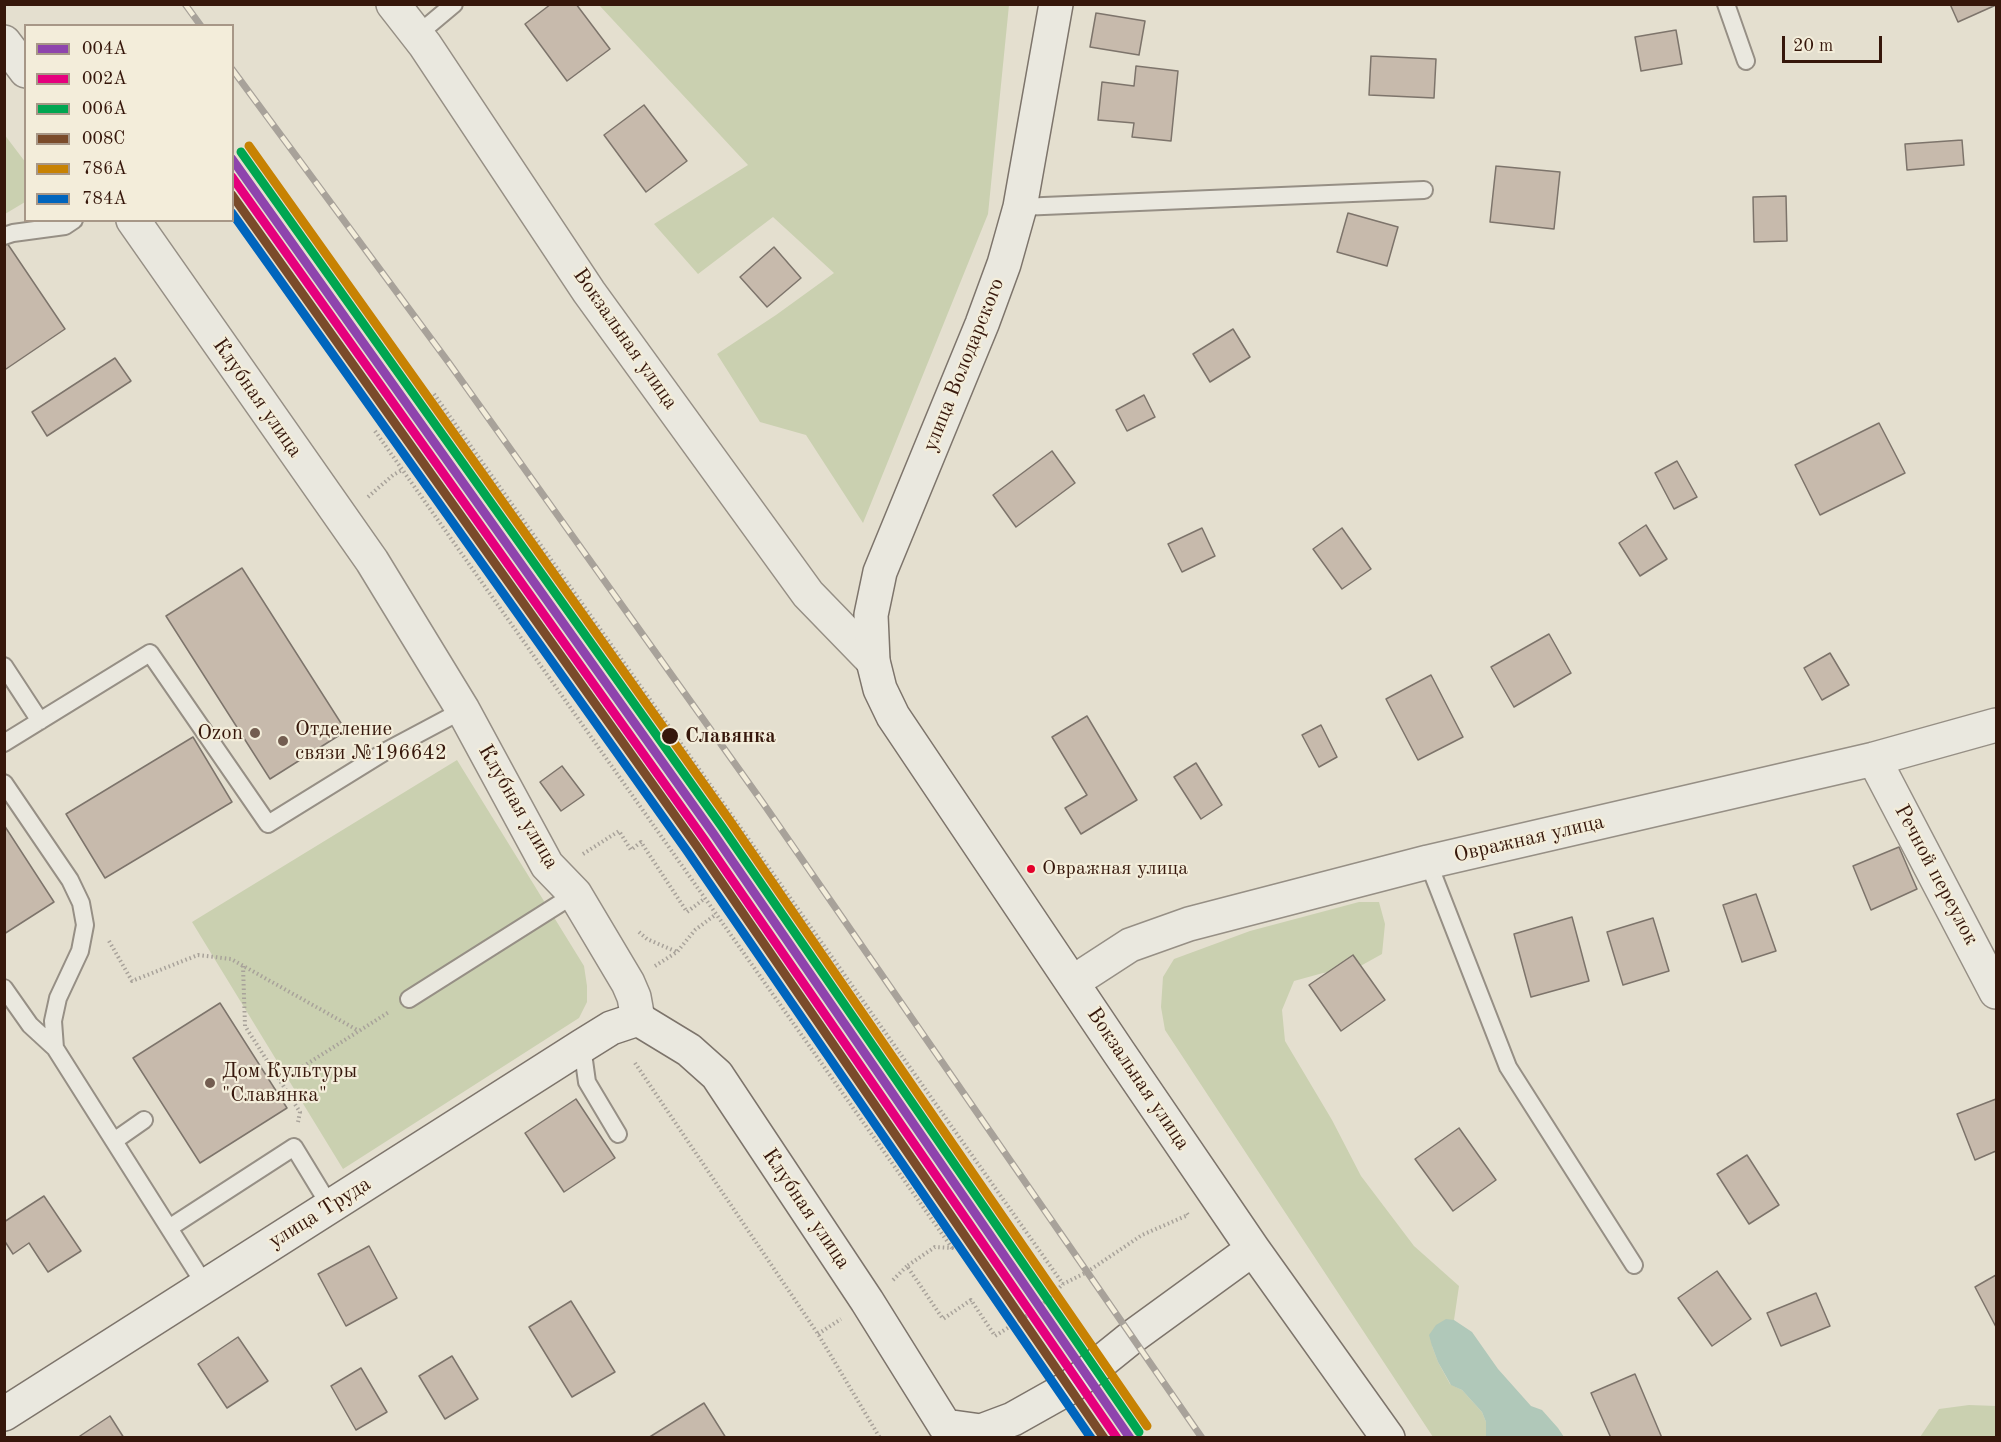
<!DOCTYPE html>
<meta charset="utf-8">
<style>
body{margin:0}
#map{position:relative;width:2001px;height:1442px;overflow:hidden;background:#e4dfcf;font-family:"Old Standard TT",serif}
canvas{display:block}
.frame{position:absolute;inset:0;border:6px solid #36170b;pointer-events:none}
.legend{position:absolute;left:24px;top:24px;width:210px;height:198px;box-sizing:border-box;background:#f3edda;border:2px solid #a79787;margin:0;padding:8px 10px;list-style:none;font-size:18px;color:#36170b}
.legend li{display:flex;align-items:center;gap:12px;height:30px}
.legend b{width:30px;border:2px solid #a79787}
.scale{position:absolute;left:1782px;top:36px;width:100px;height:27px;box-sizing:border-box;border:3px solid #36170b;border-top:0;padding-left:8px;font-size:18px;line-height:21px;white-space:nowrap;color:#36170b;-webkit-text-stroke:4px #f3edda;paint-order:stroke}
</style>
<div id="map">
<canvas width="2001" height="1442"></canvas>
<div class="frame"></div>
<ul class="legend">
<li><b style="height:8px;background:#8e44ad"></b>004А</li>
<li><b style="height:8px;background:#e5007d"></b>002А</li>
<li><b style="height:8px;background:#00a651"></b>006А</li>
<li><b style="height:8px;background:#7a4b2a"></b>008С</li>
<li><b style="height:8px;background:#c78203"></b>786А</li>
<li><b style="height:8px;background:#0065bd"></b>784А</li>
</ul>
<div class="scale">20 m</div>
</div>
<script>
const ctx = document.querySelector('canvas').getContext('2d');
ctx.lineJoin = 'round';
function paint(path, color) { ctx.fillStyle = color; ctx.fill(path, 'evenodd'); }
const poly = rows => new Path2D(rows.map(r => 'M' + r).join(''));
function trace(path, color, width, dash) { ctx.strokeStyle = color; ctx.lineWidth = width; ctx.lineCap = dash ? 'butt' : 'round'; ctx.setLineDash(dash || []); ctx.stroke(path); }
function write(font, color, halo, rows, align = 'center') {
  ctx.font = font + ' "Old Standard TT",serif'; ctx.lineWidth = 4.5; ctx.setLineDash([]); ctx.textBaseline = 'middle'; ctx.strokeStyle = halo; ctx.fillStyle = color; for (const [text, x, y, turn = 0] of rows) {
    ctx.save(); ctx.translate(x, y); ctx.rotate((+turn || 0) * Math.PI / 180); ctx.textAlign = isNaN(turn) ? turn : align; if (halo) ctx.strokeText(text, 0, 0); ctx.fillText(text, 0, 0); ctx.restore();
  }
}
paint(poly([
 [599,5,1009,5,988,214,863,523,806,435,760,422,717,354,776,315,834,273,773,217,698,274,654,224,748,165],
 [4,134,26,163,25,202,5,214],
 [457,760,584,966,587,986,587,1002,579,1018,343,1169,192,922],
 [1359,902,1379,902,1385,924,1382,954,1355,969,1323,973,1294,981,1282,1010,1285,1041,1332,1120,1361,1176,1414,1246,1459,1286,1454,1320,1446,1320,1432,1346,1438,1362,1450,1384,1462,1390,1482,1412,1486,1422,1486,1437,1433,1437,1165,1030,1161,1007,1163,977,1174,959,1250,931],
 [1969,1405,1996,1406,1996,1437,1920,1437,1939,1409]
]), '#cad0b0');
paint(poly([
 [1446,1319,1454,1320,1472,1332,1498,1369,1531,1406,1542,1410,1558,1428,1564,1437,1486,1437,1486,1422,1482,1412,1462,1390,1451,1385,1438,1362,1432,1346,1429,1335,1436,1325]
]), '#b0c8b9');
const building = poly([
 [551,4,576,4,610,49,567,81,525,24,551,4],
 [1950,4,1996,4,1996,5,1958,22,1950,4],
 [1096,13,1145,21,1139,55,1090,47,1096,13],
 [1676,30,1682,64,1641,71,1635,37,1676,30],
 [1371,56,1436,59,1434,98,1369,95,1371,56],
 [1136,66,1178,71,1171,141,1132,137,1134,123,1098,120,1102,82,1134,86,1136,66],
 [644,105,687,161,646,192,604,135,644,105],
 [1962,140,1964,165,1907,170,1905,144,1962,140],
 [1496,166,1560,172,1554,229,1490,222,1496,166],
 [1786,196,1787,241,1754,242,1753,197,1786,196],
 [1348,213,1398,227,1387,266,1337,252,1348,213],
 [7,243,65,329,6,369,4,367,4,245,7,243],
 [774,247,801,278,767,307,740,277,774,247],
 [1233,329,1250,357,1210,382,1193,354,1233,329],
 [115,358,131,381,47,436,32,412,115,358],
 [1144,395,1155,417,1127,431,1116,410,1144,395],
 [1879,423,1905,473,1820,515,1795,465,1879,423],
 [1052,451,1075,483,1016,527,993,495,1052,451],
 [1677,461,1697,497,1674,509,1655,473,1677,461],
 [1646,525,1667,559,1640,576,1619,543,1646,525],
 [1202,528,1215,556,1182,572,1168,544,1202,528],
 [1342,528,1371,569,1342,589,1313,549,1342,528],
 [242,568,346,731,270,779,166,616,242,568],
 [1549,634,1571,673,1514,707,1491,667,1549,634],
 [1830,653,1849,685,1822,700,1804,668,1830,653],
 [1431,675,1463,737,1418,760,1386,699,1431,675],
 [1087,716,1137,800,1081,834,1065,808,1087,795,1052,737,1087,716],
 [1321,725,1337,757,1319,767,1302,735,1321,725],
 [193,737,232,802,105,878,66,814,193,737],
 [1196,763,1222,805,1201,819,1174,777,1196,763],
 [562,766,584,795,561,811,540,782,562,766],
 [4,825,54,902,4,934,4,825],
 [1899,847,1917,889,1871,910,1853,866,1899,847],
 [1756,894,1776,951,1742,962,1723,905,1756,894],
 [1572,917,1589,981,1531,997,1514,934,1572,917],
 [1653,918,1669,971,1623,985,1607,932,1653,918],
 [1353,955,1385,1000,1341,1031,1309,985,1353,955],
 [220,1003,287,1108,200,1163,133,1058,220,1003],
 [576,1099,615,1158,564,1192,525,1133,576,1099],
 [1996,1099,1996,1151,1975,1160,1957,1114,1996,1099],
 [1459,1128,1496,1180,1453,1211,1415,1159,1459,1128],
 [1747,1155,1779,1205,1749,1224,1717,1174,1747,1155],
 [44,1196,81,1251,48,1272,29,1243,13,1254,4,1240,4,1222,44,1196],
 [369,1246,397,1298,346,1326,318,1274,369,1246],
 [1717,1271,1751,1319,1712,1346,1678,1298,1717,1271],
 [1996,1275,1996,1327,1975,1287,1996,1275],
 [1816,1293,1830,1326,1781,1346,1767,1313,1816,1293],
 [571,1301,615,1372,572,1397,529,1327,571,1301],
 [238,1337,268,1381,227,1408,198,1364,238,1337],
 [452,1356,478,1399,445,1419,419,1376,452,1356],
 [361,1368,387,1412,356,1430,331,1386,361,1368],
 [1635,1374,1662,1438,1611,1438,1591,1393,1635,1374],
 [704,1403,726,1438,648,1438,704,1403],
 [110,1416,124,1438,77,1438,110,1416]
]);
paint(building, '#c7baac');
trace(building, '#7d746b', 1.5);
const lane = poly([
 [1726,4,1746,61],
 [417,35,454,4],
 [1020,207,1424,190],
 [4,236,13,233,65,226,74,220],
 [4,666,40,721],
 [4,743,150,653,268,824,386,751,463,710],
 [4,783,70,880,81,903,85,925,80,951,58,998,53,1021,55,1048],
 [1428,862,1508,1067,1634,1265],
 [4,988,30,1025,55,1048,205,1285],
 [409,999,575,894],
 [582,1046,587,1082,618,1134],
 [114,1141,144,1120],
 [169,1228,294,1147,330,1206]
]);
const street = poly([
 [393,4,425,45,589,292,808,594,873,661],
 [4,42,26,71],
 [133,220,372,561,463,710,547,865,575,894,628,983,634,997,638,1019],
 [1874,759,1996,992],
 [1073,982,1130,945,1189,924,1428,862,1874,759,1996,725]
]);
const secondary = poly([
 [1056,4,1020,207,1004,264,982,324,880,572,871,615,873,661,880,689,893,716,1118,1051,1253,1249,1388,1438],
 [4,1414,582,1046,611,1028,638,1019,689,1050,717,1075,867,1301,945,1426,981,1431,1013,1419,1070,1387,1132,1337,1253,1249]
]);
trace(lane, '#968f85', 20);
trace(street, '#968f85', 36);
trace(secondary, '#7d746b', 36);
trace(poly([
 [434,394,1063,1284],
 [375,431,952,1248,935,1247,907,1266,943,1319,971,1300,995,1336,1039,1308,1063,1284,1087,1272,1142,1235,1188,1215,1186,1212],
 [368,497,393,475,402,470],
 [583,854,619,831,631,850,641,842,687,912,704,899],
 [639,932,647,939,677,952],
 [109,941,132,981,198,955,231,959,359,1031],
 [243,966,245,1026,300,1112,298,1122],
 [655,966,677,952,695,930,715,915],
 [635,1063,818,1334,880,1438],
 [280,1081,389,1012],
 [893,1280,907,1266],
 [818,1334,841,1319]
]), '#a8a29a', 4, [1.5, 3]);
trace(lane, '#eae8df', 16);
trace(street, '#eae8df', 33);
trace(secondary, '#eae8df', 33);
const rail = poly([
 [185,4,201,26],
 [232,69,449,363,763,803,1202,1438]
]);
trace(rail, '#a8a29a', 7);
trace(rail, '#f3edda', 4.5, [14]);
trace(poly([
 [232,159,713,833,1130,1438]
]), '#8e44ad', 9);
trace(poly([
 [232,177,704,839,1117,1438]
]), '#e5007d', 9);
trace(poly([
 [241,152,722,827,1139,1432]
]), '#00a651', 9);
trace(poly([
 [232,195,696,845,1104,1438]
]), '#7a4b2a', 9);
trace(poly([
 [249,146,730,821,1147,1426]
]), '#c78203', 9);
trace(poly([
 [232,213,687,851,1091,1438]
]), '#0065bd', 9);
for (const [x, y, r, color] of [
 [255,733,6,"#735d50"],
 [670,736,9,"#36170b"],
 [283,741,6,"#735d50"],
 [1031,869,5,"#e4002b"],
 [210,1083,6,"#735d50"]
]) { const dot = new Path2D(); dot.arc(x, y, r, 0, 2 * Math.PI); ctx.fillStyle = color; ctx.fill(dot); trace(dot, '#f3edda', 2); }
write('20px', '#36170b', '#f3edda', [
 ["Овражная улица",1042,869]
], 'left');
write('21px', '#36170b', '#f3edda', [
 ["Вокзальная улица",625,339,55],
 ["улица Володарского",964,365,-68],
 ["Клубная улица",257,398,55],
 ["Клубная улица",518,807,60],
 ["Овражная улица",1529,839,-13],
 ["Речной переулок",1936,875,62],
 ["Вокзальная улица",1138,1079,56],
 ["Клубная улица",806,1209,56],
 ["улица Труда",320,1213,-32]
]);
write('21px', '#36170b', '#f3edda', [
 ["Отделение",295,729],
 ["связи №196642",295,753],
 ["Ozon",243,733,"right"],
 ["Дом Культуры",222,1071],
 ["\"Славянка\"",222,1095]
], 'left');
write('bold 21px', '#36170b', '#f3edda', [
 ["Славянка",685,736]
], 'left');
</script>
